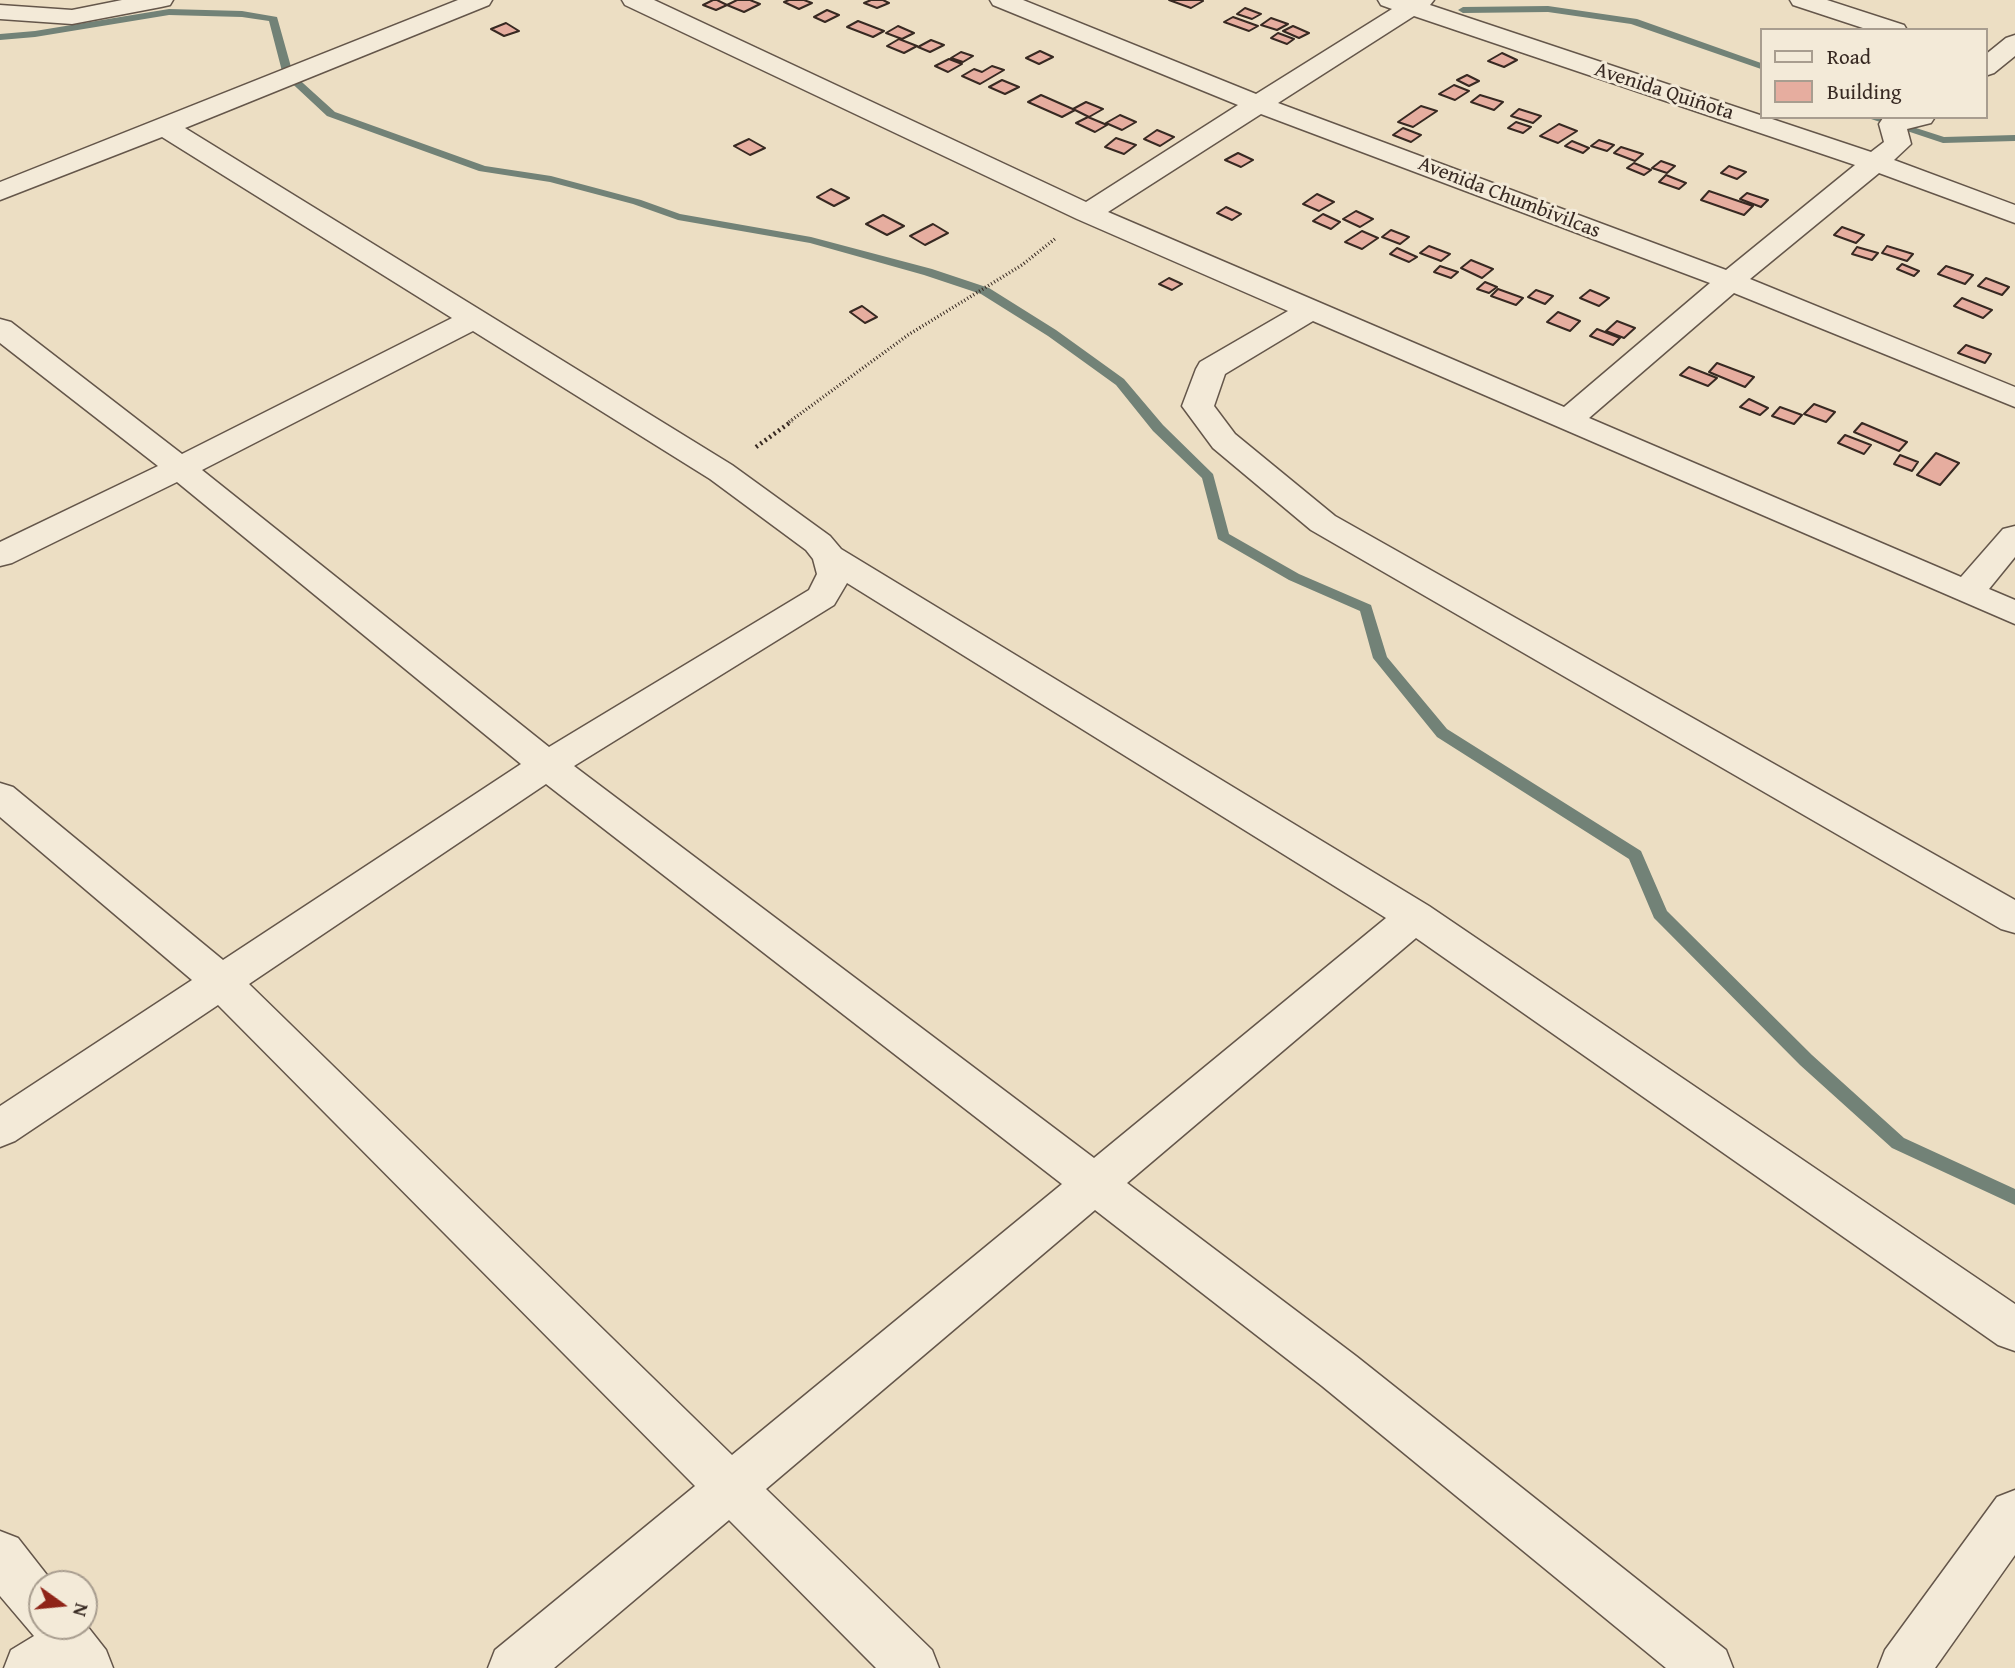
<!DOCTYPE html>
<meta charset="utf-8">
<style>
body{margin:0}
#map{position:relative;width:2015px;height:1668px;overflow:hidden;background:#ecdec3;font-family:"Gentium Book Plus",serif}
canvas{display:block}
.legend{position:absolute;left:1760px;top:28px;width:228px;height:91px;box-sizing:border-box;background:#f3ead8;border:2px solid #a89d8f;margin:0;padding:9px 12px;list-style:none;font-size:21px;color:#372922}
.legend li{display:flex;align-items:center;gap:14px;height:35px}
.legend b{width:35px;border:2px solid #a89d8f}
.north{position:absolute;left:28px;top:1570px;width:70px;height:70px;box-sizing:border-box;background:#f3ead8;border:2px solid #a89d8f;border-radius:50%;rotate:105deg;font-size:19px;font-weight:700;line-height:28px;text-align:center;color:#372922}
.north::after{content:'';display:block;margin:auto;width:24px;height:32px;background:#8f2418;clip-path:polygon(50% 0,100% 100%,50% 72%,0 100%)}
</style>
<div id="map">
<canvas width="2015" height="1668"></canvas>
<ul class="legend">
<li><b style="height:9px;background:#f3ead8"></b>Road</li>
<li><b style="height:19px;background:#e6ad9f"></b>Building</li>
</ul>
<div class="north">N</div>
</div>
<script>
const ctx = document.querySelector('canvas').getContext('2d');
ctx.lineJoin = 'round';
const poly = rows => new Path2D(rows.map(r => 'M' + r).join(''));
function paint(path, color) { ctx.fillStyle = color; ctx.fill(path, 'evenodd'); }
function trace(path, color, width, dash) { ctx.strokeStyle = color; ctx.lineWidth = width; ctx.lineCap = dash ? 'butt' : 'round'; ctx.setLineDash(dash || []); ctx.stroke(path); }
function write(font, color, halo, rows, align = 'center') {
  ctx.font = font + ' "Gentium Book Plus",serif'; ctx.lineWidth = 6; ctx.setLineDash([]); ctx.textBaseline = 'middle'; ctx.strokeStyle = halo; ctx.fillStyle = color; for (const [text, x, y, turn = 0] of rows) {
    ctx.save(); ctx.translate(x, y); ctx.rotate((+turn || 0) * Math.PI / 180); ctx.textAlign = isNaN(turn) ? turn : align; if (halo) ctx.strokeText(text, 0, 0); ctx.fillText(text, 0, 0); ctx.restore();
  }
}
paint(poly([
 [1548,6,1637,19,1761,63,1761,69,1631,24,1548,12,1463,13,1458,10,1463,7,1548,6],
 [169,9,242,11,277,17,293,74,335,112,485,166,551,176,641,200,680,214,811,237,932,269,989,288,1056,330,1124,379,1163,425,1213,474,1229,534,1299,574,1371,605,1387,657,1447,729,1641,851,1667,911,1812,1055,1904,1138,2015,1189,2015,1205,1892,1148,1800,1065,1654,918,1629,859,1437,737,1373,658,1360,611,1289,580,1218,539,1202,478,1153,431,1116,385,1048,336,981,294,924,275,810,243,678,220,633,204,550,182,479,171,327,116,283,75,269,21,242,17,169,15,35,37,0,40,0,34,35,31,169,9],
 [1865,117,1882,117,1944,137,2015,135,2015,141,1943,143,1865,117]
]), '#728277');
const building = poly([
 [713,0,717,0,727,5,716,10,703,5,713,0],
 [737,0,750,0,760,4,744,12,727,5,737,0],
 [789,0,804,0,812,3,799,9,784,2,789,0],
 [871,0,883,0,889,3,877,8,864,3,871,0],
 [1169,0,1201,0,1203,1,1191,8,1169,0],
 [1245,8,1261,14,1252,19,1237,14,1245,8],
 [827,10,839,15,825,22,814,17,827,10],
 [1233,17,1258,26,1249,31,1224,22,1233,17],
 [1271,18,1288,24,1277,30,1261,25,1271,18],
 [858,21,884,31,873,37,847,27,858,21],
 [506,23,519,31,504,36,491,29,506,23],
 [898,26,914,33,902,39,886,33,898,26],
 [1293,26,1309,33,1299,38,1283,31,1293,26],
 [1278,33,1294,39,1287,44,1271,38,1278,33],
 [899,39,917,46,904,53,887,46,899,39],
 [931,40,944,45,930,52,918,47,931,40],
 [1040,51,1053,57,1039,64,1026,58,1040,51],
 [961,52,973,56,963,62,951,58,961,52],
 [1502,53,1517,60,1504,67,1488,61,1502,53],
 [949,59,962,64,948,72,935,66,949,59],
 [992,66,1004,70,980,84,962,76,974,69,982,72,992,66],
 [1467,75,1479,81,1469,86,1457,80,1467,75],
 [1002,80,1019,87,1005,94,989,87,1002,80],
 [1454,85,1469,91,1455,100,1439,94,1454,85],
 [1041,95,1075,110,1062,117,1028,102,1041,95],
 [1480,95,1503,102,1494,110,1471,102,1480,95],
 [1086,102,1103,109,1089,117,1073,109,1086,102],
 [1421,106,1437,111,1413,127,1398,122,1421,106],
 [1519,109,1541,116,1533,123,1511,116,1519,109],
 [1120,115,1136,122,1122,130,1106,123,1120,115],
 [1088,117,1107,125,1095,132,1076,123,1088,117],
 [1516,122,1531,127,1523,133,1508,128,1516,122],
 [1559,124,1577,131,1558,143,1540,136,1559,124],
 [1403,128,1421,135,1411,142,1393,135,1403,128],
 [1157,130,1174,137,1160,146,1144,139,1157,130],
 [1116,138,1136,145,1124,154,1105,147,1116,138],
 [749,139,765,148,750,155,734,146,749,139],
 [1599,140,1614,145,1607,151,1591,146,1599,140],
 [1572,141,1589,148,1583,153,1565,146,1572,141],
 [1621,147,1643,154,1635,161,1614,153,1621,147],
 [1238,153,1253,160,1241,167,1225,160,1238,153],
 [1661,161,1675,166,1667,173,1652,168,1661,161],
 [1634,163,1651,170,1644,175,1627,168,1634,163],
 [1729,166,1746,172,1737,179,1721,173,1729,166],
 [1666,175,1686,183,1679,189,1659,182,1666,175],
 [831,189,849,198,834,206,817,197,831,189],
 [1709,191,1753,206,1744,215,1701,200,1709,191],
 [1747,193,1768,200,1761,207,1740,199,1747,193],
 [1317,194,1334,202,1319,211,1303,204,1317,194],
 [1226,207,1241,214,1232,220,1217,213,1226,207],
 [1356,211,1373,219,1360,227,1343,219,1356,211],
 [1323,214,1340,222,1331,229,1313,221,1323,214],
 [883,215,904,226,887,235,866,224,883,215],
 [933,224,948,233,925,245,910,236,933,224],
 [1842,227,1864,235,1856,243,1834,235,1842,227],
 [1391,230,1409,237,1400,244,1382,237,1391,230],
 [1362,231,1378,238,1362,249,1345,242,1362,231],
 [1429,246,1450,254,1441,261,1420,253,1429,246],
 [1887,246,1913,254,1907,261,1882,253,1887,246],
 [1857,247,1878,253,1872,260,1852,254,1857,247],
 [1397,248,1417,257,1409,262,1390,254,1397,248],
 [1471,260,1493,269,1482,278,1461,268,1471,260],
 [1902,264,1919,271,1914,276,1897,269,1902,264],
 [1440,266,1458,272,1451,278,1434,272,1440,266],
 [1946,266,1973,275,1965,284,1938,274,1946,266],
 [1169,278,1182,284,1172,290,1159,284,1169,278],
 [1986,278,2009,287,2002,295,1978,286,1986,278],
 [1485,282,1497,287,1489,293,1477,289,1485,282],
 [1498,289,1523,298,1516,305,1491,296,1498,289],
 [1536,290,1553,296,1545,304,1528,297,1536,290],
 [1590,290,1609,298,1599,306,1580,298,1590,290],
 [1962,298,1992,310,1983,318,1954,306,1962,298],
 [862,306,877,317,865,323,850,312,862,306],
 [1558,312,1580,321,1570,331,1547,322,1558,312],
 [1617,321,1635,328,1624,338,1606,331,1617,321],
 [1597,329,1620,338,1613,345,1590,336,1597,329],
 [1966,345,1991,354,1985,363,1958,353,1966,345],
 [1717,363,1754,377,1745,387,1709,372,1717,363],
 [1689,367,1717,378,1708,386,1680,375,1689,367],
 [1749,399,1768,408,1760,415,1740,407,1749,399],
 [1814,404,1835,412,1826,422,1804,414,1814,404],
 [1780,407,1802,415,1794,424,1772,416,1780,407],
 [1862,423,1907,442,1899,451,1854,432,1862,423],
 [1845,435,1871,445,1864,454,1838,443,1845,435],
 [1936,453,1959,463,1940,485,1917,475,1936,453],
 [1900,455,1918,462,1912,471,1894,464,1900,455]
]);
paint(building, '#e6ad9f');
trace(building, '#372922', 2);
const minor = poly([
 [122,0,173,0,170,5,161,7,72,24,0,19,0,5,72,10,122,0],
 [458,0,492,0,489,5,185,128,732,465,830,536,841,549,1429,906,2015,1304,2015,1351,1998,1345,1416,938,1127,1183,1356,1356,1726,1650,1733,1668,1666,1668,1322,1386,1095,1210,766,1489,932,1650,939,1668,876,1668,729,1520,554,1668,488,1668,495,1650,695,1486,218,1005,15,1141,0,1147,0,1106,192,980,0,817,0,783,13,787,223,960,521,764,177,482,12,563,0,566,0,542,158,466,0,343,0,319,11,322,182,454,452,318,162,137,0,200,0,182,458,0],
 [473,331,710,479,806,550,813,559,817,574,809,590,549,747,202,470,473,331],
 [847,583,1386,918,1094,1158,574,766,834,605,847,583],
 [546,784,1062,1184,732,1455,249,984,546,784],
 [622,0,654,0,1086,202,1238,105,993,5,990,0,1023,0,1256,94,1392,9,1381,5,1378,0,1434,0,1430,5,1871,152,1884,142,1879,124,1883,118,1935,117,1931,123,1907,129,1911,144,1894,160,2015,205,2015,223,1879,173,1750,279,2015,387,2015,407,1734,293,1589,418,1961,577,2003,529,2015,526,2015,557,1989,589,2015,600,2015,624,1313,321,1225,374,1214,406,1235,434,1335,516,2015,900,2015,933,2001,929,1311,530,1213,448,1182,406,1196,369,1200,362,1288,311,1077,219,625,5,622,0],
 [1414,16,1855,165,1726,270,1278,103,1414,16],
 [1261,114,1710,283,1564,407,1108,212,1261,114],
 [1790,0,1827,0,1904,25,1907,30,1869,30,1793,5,1790,0],
 [2015,35,2015,56,1994,73,1985,76,1985,55,2006,38,2015,35],
 [2015,1490,2015,1555,1935,1668,1878,1668,1885,1650,1997,1497,2015,1490],
 [0,1531,18,1538,54,1584,42,1584,42,1626,84,1626,84,1622,106,1650,113,1668,4,1668,11,1650,34,1636,0,1596,0,1531]
]);
trace(minor, '#64564a', 3);
trace(poly([
 [789,422,908,335,1022,265,1056,238]
]), '#372922', 3.5, [1, 2.5]);
trace(poly([
 [756,447,792,421]
]), '#372922', 4.5, [2, 3.5]);
paint(minor, '#f3ead8');
write('21px', '#372922', '#f3ead8', [
 ["Avenida Quiñota",1664,92,18],
 ["Avenida Chumbivilcas",1509,198,21]
]);
</script>
